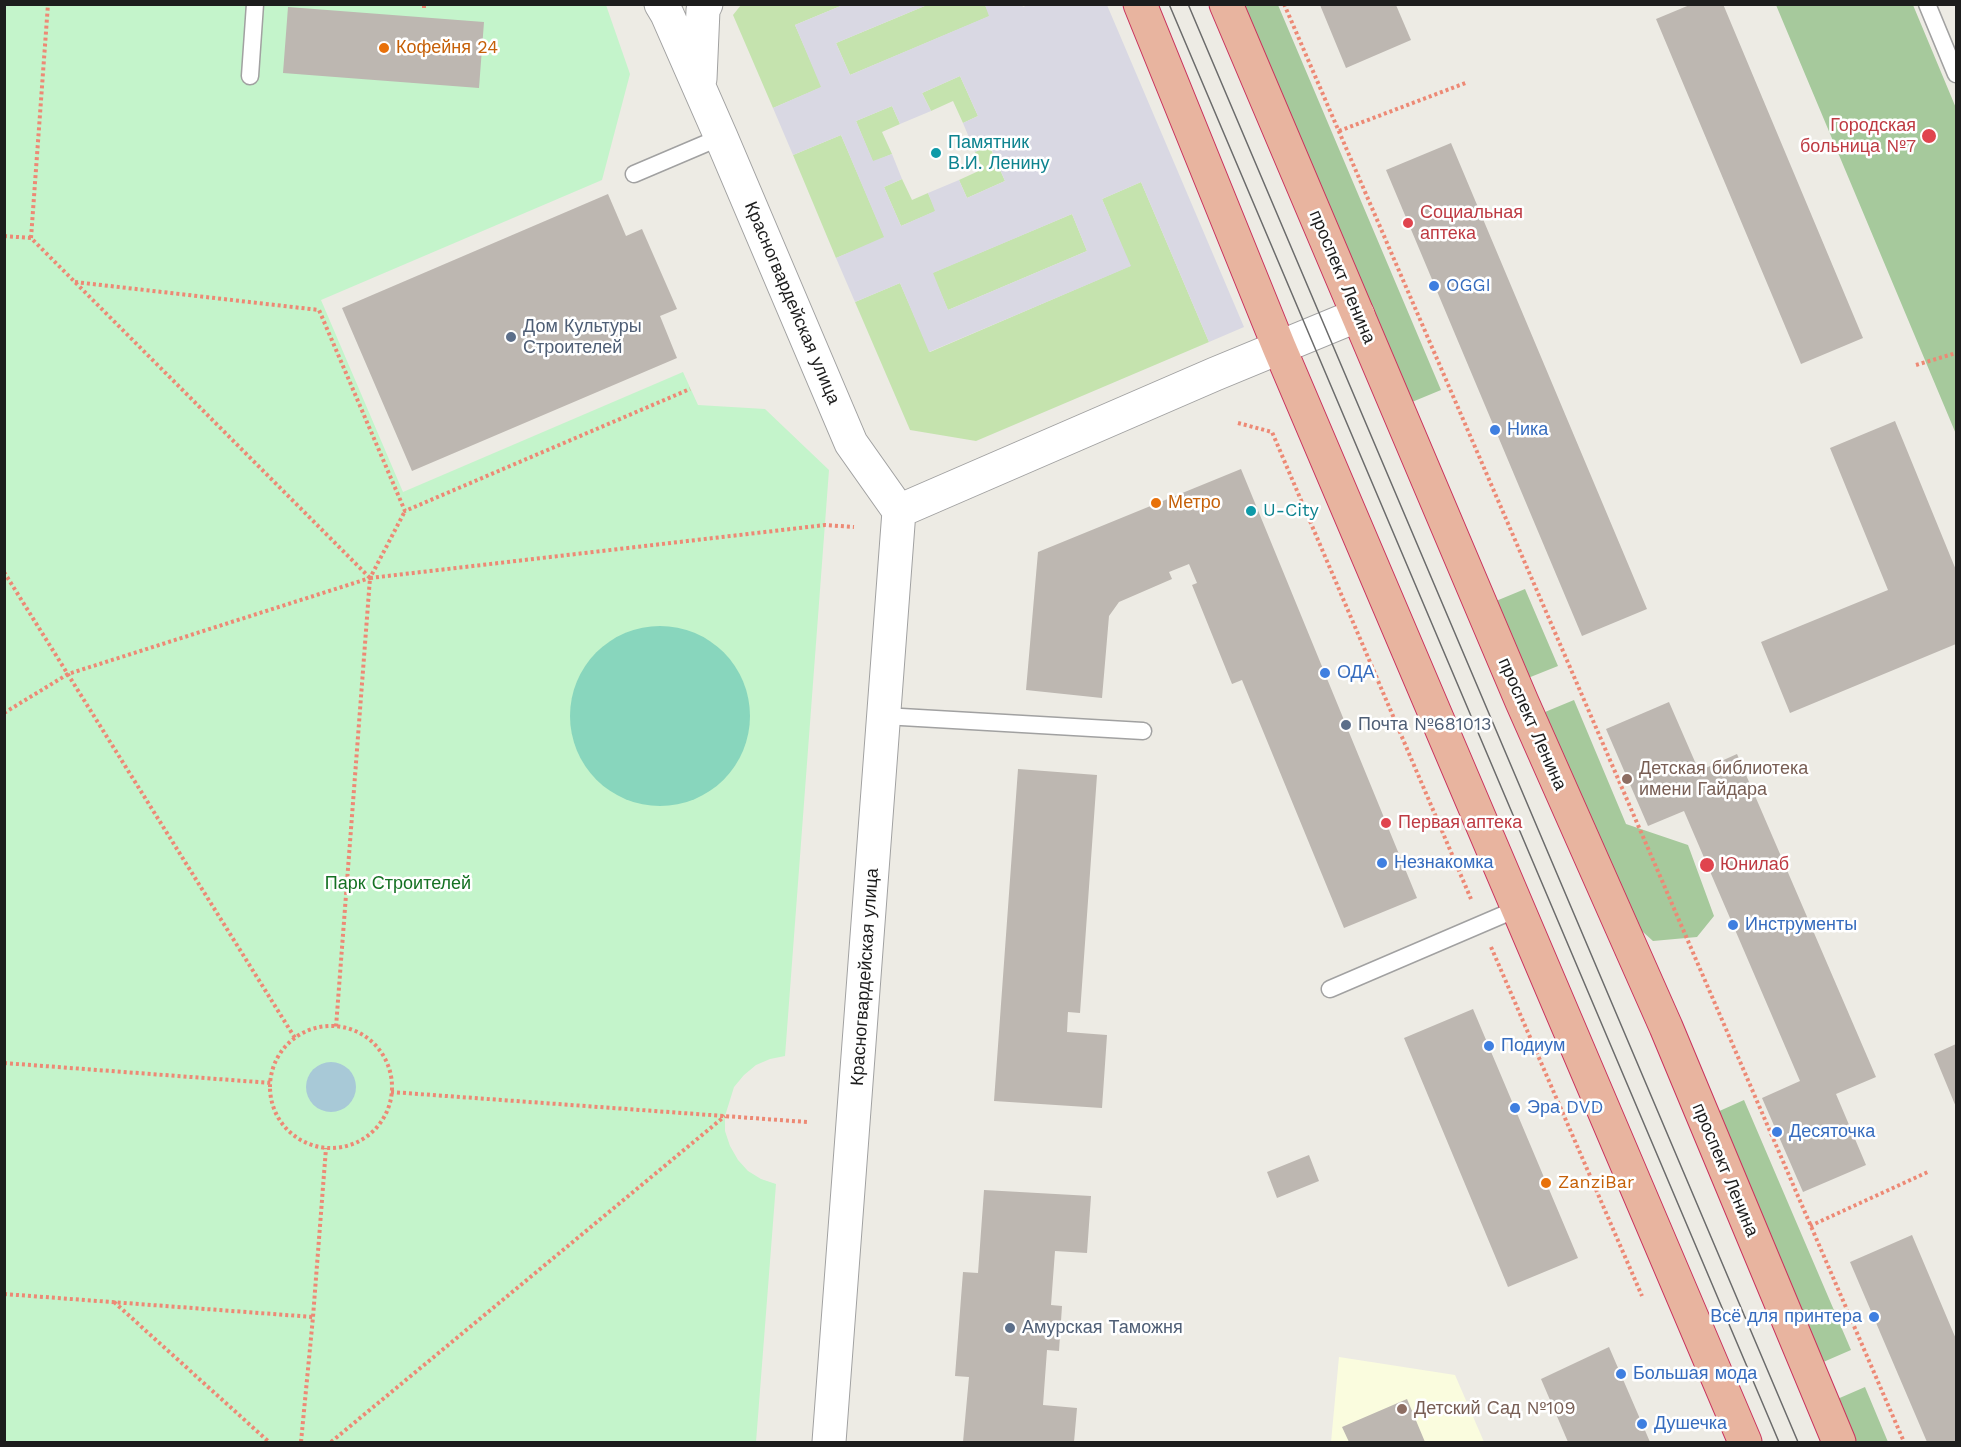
<!DOCTYPE html>
<meta charset="utf-8">
<style>
body{margin:0}
#map{position:relative;width:1961px;height:1447px;overflow:hidden;background:#edebe4;font-family:"Work Sans",sans-serif}
canvas{display:block}
.frame{position:absolute;inset:0;border:6px solid #1d1d1d;pointer-events:none}
</style>
<div id="map">
<canvas width="1961" height="1447"></canvas>
<div class="frame"></div>
</div>
<script>
const ctx = document.querySelector('canvas').getContext('2d');
ctx.lineJoin = 'round';
function paint(path, color) { ctx.fillStyle = color; ctx.fill(path, 'evenodd'); }
const poly = rows => new Path2D(rows.map(r => 'M' + r).join(''));
function trace(path, color, width, dash) { ctx.strokeStyle = color; ctx.lineWidth = width; ctx.lineCap = dash ? 'butt' : 'round'; ctx.setLineDash(dash || []); ctx.stroke(path); }
function write(font, color, halo, rows, align = 'center') {
  ctx.font = font + ' "Work Sans",sans-serif'; ctx.lineWidth = 5; ctx.setLineDash([]); ctx.textBaseline = 'middle'; ctx.strokeStyle = halo; ctx.fillStyle = color; for (const [text, x, y, turn = 0] of rows) {
    ctx.save(); ctx.translate(x, y); ctx.rotate((+turn || 0) * Math.PI / 180); ctx.textAlign = isNaN(turn) ? turn : align; if (halo) ctx.strokeText(text, 0, 0); ctx.fillText(text, 0, 0); ctx.restore();
  }
}
paint(poly([
 [1339,1357,1455,1375,1484,1442,1331,1442]
]), '#fafcde');
paint(poly([
 [741,5,843,5,795,25,822,87,773,108,733,15],
 [927,5,985,5,990,16,850,75,836,43],
 [960,76,978,116,963,123,953,101,931,111,922,93],
 [892,106,900,124,882,132,892,154,873,162,856,121],
 [841,135,885,238,836,258,793,155],
 [989,145,1005,181,967,198,959,180,983,169,975,152],
 [902,179,912,200,928,193,936,211,901,226,884,187],
 [1141,182,1209,342,976,441,910,430,855,302,900,283,930,352,1130,266,1102,199],
 [1072,214,1087,251,948,310,932,273]
]), '#c5e3ae');
paint(poly([
 [1244,5,1278,5,1441,390,1412,402],
 [1776,5,1913,5,1956,108,1956,434],
 [1525,589,1558,666,1528,678,1496,601],
 [1574,700,1626,824,1688,845,1714,916,1697,937,1653,941,1633,923,1545,712],
 [1744,1100,1851,1350,1821,1363,1715,1113],
 [1865,1387,1888,1442,1853,1442,1835,1400]
]), '#a6c99c');
paint(poly([
 [5,5,606,5,630,74,602,180,321,300,403,492,683,372,698,405,765,409,829,470,785,1056,770,1059,756,1065,744,1075,734,1087,725,1116,725,1131,730,1146,738,1160,748,1171,761,1179,776,1184,756,1442,5,1442]
]), '#c4f4cb');
paint(poly([
 '570 716a90 90 0 1 1 180 0a90 90 0 1 1-180 0Z'
]), '#88d6bd');
paint(poly([
 [1030,4,1107,5,1244,327,1209,342,1141,182,1102,199,1131,266,929,352,900,283,855,302,836,258,884,237,841,135,793,155,773,108,821,87,795,25,843,5,927,5,836,43,850,75,989,16,985,5,1022,5,1023,7],
 [960,76,978,116,963,123,975,152,990,146,1005,181,967,198,959,180,928,193,935,211,901,226,884,187,902,179,892,154,873,161,856,121,892,106,900,124,931,111,922,93],
 [1072,214,1087,251,948,310,933,273]
]), '#d9d8e3');
paint(poly([
 '306 1087a25 25 0 1 1 50 0a25 25 0 1 1-50 0Z'
]), '#a8c9d7');
paint(poly([
 [1692,4,1723,4,1863,338,1801,364,1656,19],
 [1320,5,1396,5,1411,40,1346,68],
 [288,7,484,22,479,88,283,73],
 [1451,143,1647,609,1582,636,1386,170],
 [608,194,626,236,642,229,677,309,660,316,677,358,412,471,342,308],
 [1895,421,1956,570,1956,644,1790,713,1761,642,1888,590,1830,448],
 [1241,469,1417,898,1344,928,1242,680,1232,684,1192,585,1197,583,1189,564,1169,572,1172,579,1119,602,1109,616,1102,698,1026,690,1038,552],
 [1669,702,1699,771,1737,754,1876,1077,1836,1094,1866,1165,1803,1192,1762,1098,1800,1081,1684,811,1648,826,1606,729],
 [1018,769,1097,775,1080,1013,1068,1012,1067,1032,1107,1035,1102,1108,994,1101],
 [1473,1009,1578,1258,1508,1287,1404,1038],
 [1956,1044,1956,1107,1934,1054],
 [1309,1155,1319,1181,1277,1198,1267,1172],
 [984,1190,1091,1196,1087,1253,1055,1251,1051,1305,1062,1306,1059,1351,1047,1350,1043,1405,1077,1408,1074,1442,963,1442,969,1377,955,1376,963,1272,978,1273],
 [1912,1235,1956,1339,1956,1442,1927,1442,1850,1262],
 [1609,1347,1650,1442,1568,1442,1541,1379],
 [1407,1399,1425,1442,1349,1442,1342,1427]
]), '#bdb7b1');
const service = poly([
 [1927,4,1956,74],
 [250,76,255,4],
 [634,174,721,137],
 [884,716,1143,731],
 [1330,989,1519,908]
]);
const tertiary = poly([
 [661,4,667,14,721,137,851,443,899,511,829,1442],
 [700,79,703,10,706,4],
 [899,511,1215,374,1358,315]
]);
const trunk = poly([
 [1140,4,1279,347,1745,1442],
 [1226,4,1522,702,1666,1027,1839,1442]
]);
trace(service, '#a1a1a1', 19);
trace(tertiary, '#a1a1a1', 35);
trace(trunk, '#c9335d', 35);
trace(poly([
 [1284,4,1904,1442],
 [424,8,424,4],
 [1339,131,1468,82],
 [4,236,31,238,370,578,336,1027],
 [31,238,48,4],
 [75,282,319,310,405,511,690,389],
 [1916,365,1956,353],
 [1238,423,1272,432,1471,899],
 [4,572,295,1038],
 [370,578,825,525,854,527],
 [4,713,68,674,370,578,405,511],
 [1491,947,1642,1296],
 '270 1087a61 61 0 1 1 122 0a61 61 0 1 1-122 0Z',
 [4,1063,271,1083],
 [391,1092,807,1122],
 [1810,1226,1930,1171],
 [4,1294,313,1317],
 [114,1302,269,1442],
 [301,1442,313,1317,326,1148],
 [331,1442,725,1116]
]), '#ed8975', 4, [3, 3]);
trace(service, '#fff', 16);
trace(tertiary, '#fff', 33);
trace(trunk, '#e8b49f', 33);
trace(poly([
 [1169,4,1779,1442],
 [1188,4,1798,1442]
]), '#6b6b6b', 1.5);
for (const [x, y, r, color] of [
 [384,48,6,"#e8710a"],
 [1929,136,8,"#e0444e"],
 [936,153,6,"#0f9aa8"],
 [1408,223,6,"#e0444e"],
 [1434,286,6,"#3f7fe0"],
 [511,337,6,"#5c6f8a"],
 [1495,430,6,"#3f7fe0"],
 [1156,503,6,"#e8710a"],
 [1251,511,6,"#0f9aa8"],
 [1325,673,6,"#3f7fe0"],
 [1346,725,6,"#5c6f8a"],
 [1627,779,6,"#8d6e63"],
 [1386,823,6,"#e0444e"],
 [1382,863,6,"#3f7fe0"],
 [1707,865,8,"#e0444e"],
 [1733,925,6,"#3f7fe0"],
 [1489,1046,6,"#3f7fe0"],
 [1515,1108,6,"#3f7fe0"],
 [1777,1132,6,"#3f7fe0"],
 [1546,1183,6,"#e8710a"],
 [1874,1317,6,"#3f7fe0"],
 [1010,1328,6,"#5c6f8a"],
 [1621,1374,6,"#3f7fe0"],
 [1402,1409,6,"#8d6e63"],
 [1642,1424,6,"#3f7fe0"]
]) { const dot = new Path2D(); dot.arc(x, y, r, 0, 2 * Math.PI); ctx.fillStyle = color; ctx.fill(dot); trace(dot, '#fff', 2); }
write('18px', '#c56008', '#fff', [
 ["Кофейня 24",396,48],
 ["Метро",1168,503],
 ["ZanziBar",1558,1183]
], 'left');
write('18px', '#be3a42', '#fff', [
 ["Городская",1916,126,"right"],
 ["больница №7",1916,147,"right"],
 ["Социальная",1420,213],
 ["аптека",1420,234],
 ["Первая аптека",1398,823],
 ["Юнилаб",1720,865]
], 'left');
write('18px', '#0d838f', '#fff', [
 ["Памятник",948,143],
 ["В.И. Ленину",948,164],
 ["U-City",1263,511]
], 'left');
write('18px', '#1d1d1d', '#fff', [
 ["проспект Ленина",1342,277,67],
 ["Красногвардейская улица",792,303,67],
 ["проспект Ленина",1532,724,66],
 ["Красногвардейская улица",865,977,-86],
 ["проспект Ленина",1725,1170,67]
]);
write('18px', '#366cbe', '#fff', [
 ["OGGI",1446,286],
 ["Ника",1507,430],
 ["ОДА",1337,673],
 ["Незнакомка",1394,863],
 ["Инструменты",1745,925],
 ["Подиум",1501,1046],
 ["Эра DVD",1527,1108],
 ["Десяточка",1789,1132],
 ["Всё для принтера",1862,1317,"right"],
 ["Большая мода",1633,1374],
 ["Душечка",1654,1424]
], 'left');
write('18px', '#4e5e75', '#fff', [
 ["Дом Культуры",523,327],
 ["Строителей",523,348],
 ["Почта №681013",1358,725],
 ["Амурская Таможня",1022,1328]
], 'left');
write('18px', '#785e54', '#fff', [
 ["Детская библиотека",1639,769],
 ["имени Гайдара",1639,790],
 ["Детский Сад №109",1414,1409]
], 'left');
write('18px', '#157123', '#fff', [
 ["Парк Строителей",398,884]
]);
</script>
